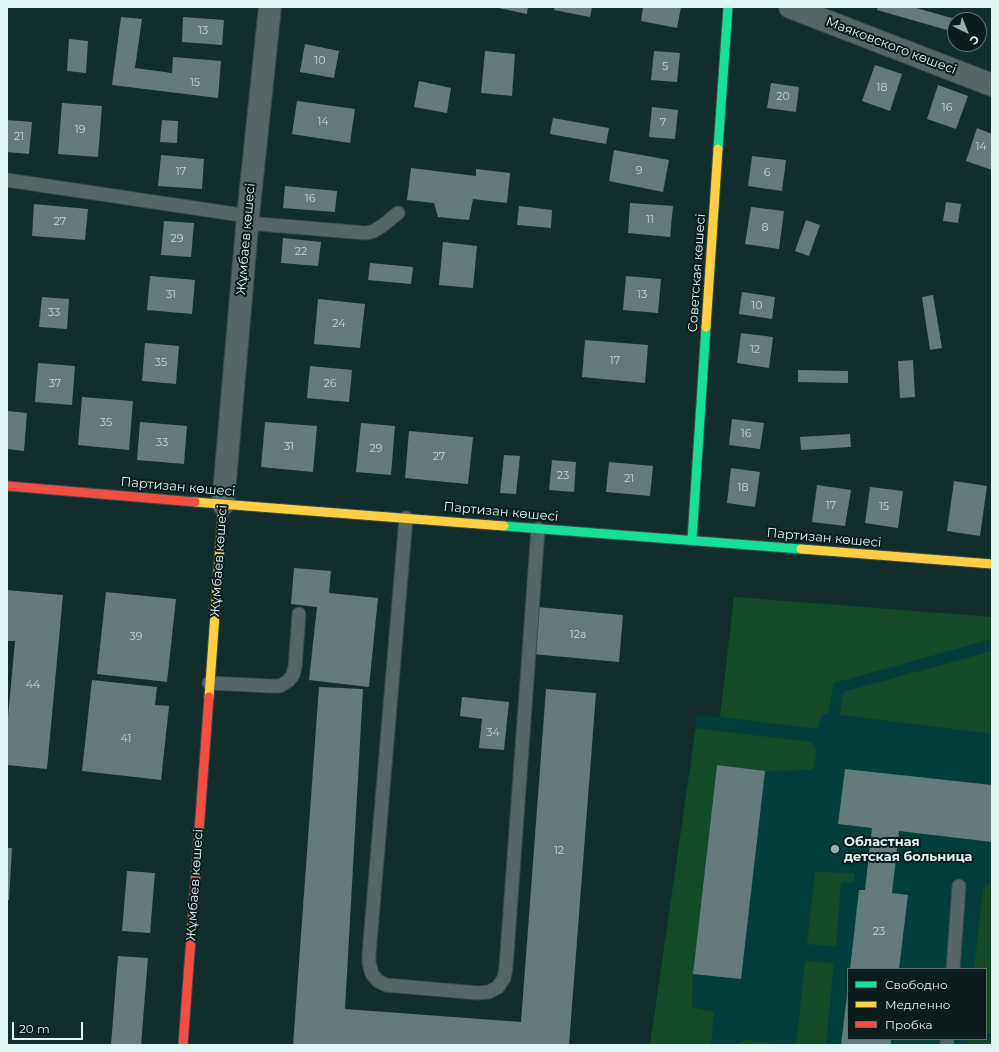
<!DOCTYPE html>
<meta charset="utf-8">
<style>
body{margin:0}
#map{position:relative;width:999px;height:1052px;overflow:hidden;background:#122e2c;font-family:Montserrat,sans-serif}
canvas{display:block}
.frame{position:absolute;inset:0;border:8px solid #def5f3;pointer-events:none}
.legend{position:absolute;left:847px;top:968px;width:140px;height:72px;box-sizing:border-box;background:#0a1c1b;border:1px solid #5f7371;margin:0;padding:5px 7px;list-style:none;font-size:12px;color:#def5f3}
.legend li{display:flex;align-items:center;gap:8px;height:20px}
.legend b{width:20px;border:1px solid #5f7371}
.north{position:absolute;left:947px;top:12px;width:40px;height:40px;box-sizing:border-box;background:#0a1c1b;border:1px solid #5f7371;border-radius:50%;rotate:137deg;font-size:11px;font-weight:700;line-height:16px;text-align:center;color:#def5f3}
.north::after{content:'';display:block;margin:auto;width:14px;height:18px;background:#97afad;clip-path:polygon(50% 0,100% 100%,50% 72%,0 100%)}
.scale{position:absolute;left:12px;top:1022px;width:71px;height:18px;box-sizing:border-box;border:2px solid #def5f3;border-top:0;padding-left:5px;font-size:12px;line-height:14px;white-space:nowrap;color:#def5f3;-webkit-text-stroke:3px #0a1c1b;paint-order:stroke}
</style>
<div id="map">
<canvas width="999" height="1052"></canvas>
<div class="frame"></div>
<ul class="legend">
<li><b style="height:5px;background:#16e098"></b>Свободно</li>
<li><b style="height:5px;background:#ffcf43"></b>Медленно</li>
<li><b style="height:5px;background:#f24e42"></b>Пробка</li>
</ul>
<div class="north">С</div>
<div class="scale">20 m</div>
</div>
<script>
const ctx = document.querySelector('canvas').getContext('2d');
ctx.lineJoin = 'round';
function paint(path, color) { ctx.fillStyle = color; ctx.fill(path, 'evenodd'); }
const poly = rows => new Path2D(rows.map(r => 'M' + r).join(''));
function trace(path, color, width, dash) { ctx.strokeStyle = color; ctx.lineWidth = width; ctx.lineCap = dash ? 'butt' : 'round'; ctx.setLineDash(dash || []); ctx.stroke(path); }
function write(font, color, halo, rows, align = 'center') {
  ctx.font = font + ' Montserrat,sans-serif'; ctx.lineWidth = 4; ctx.setLineDash([]); ctx.textBaseline = 'middle'; ctx.strokeStyle = halo; ctx.fillStyle = color; for (const [text, x, y, turn = 0] of rows) {
    ctx.save(); ctx.translate(x, y); ctx.rotate((+turn || 0) * Math.PI / 180); ctx.textAlign = isNaN(turn) ? turn : align; if (halo) ctx.strokeText(text, 0, 0); ctx.fillText(text, 0, 0); ctx.restore();
  }
}
paint(poly([
 [734,597,992,617,992,1045,650,1045,697,716,720,717],
 [848,969,986,969,986,1039,848,1039]
]), '#023e3b');
paint(poly([
 [734,597,992,617,992,639,834,683,828,714,822,715,817,729,720,717],
 [992,651,992,734,840,715,843,692],
 [696,728,810,742,817,749,813,770,765,771,717,765,693,974,692,1007,714,1012,711,1045,650,1045],
 [815,872,854,873,854,882,841,883,836,947,807,944],
 [992,882,992,1034,986,1033,986,969,974,969,983,889],
 [805,961,834,963,826,1045,796,1045],
 [746,1039,782,1045,739,1045,740,1043],
 [968,1039,992,1041,992,1045,967,1045]
]), '#134a27');
paint(poly([
 [494,7,528,7,527,14],
 [555,7,592,7,590,17,554,10],
 [643,7,681,7,677,28,641,21],
 [878,7,913,7,955,19,954,32,877,10],
 [121,17,142,19,135,68,172,73,173,57,221,61,218,98,112,85],
 [183,17,224,20,222,45,182,42],
 [69,39,88,41,86,73,67,71],
 [305,44,339,51,334,78,300,72],
 [485,51,515,54,512,96,481,93],
 [654,51,680,53,677,82,651,80],
 [875,65,902,74,890,111,862,101],
 [419,81,451,88,447,113,414,107],
 [771,83,799,87,796,112,767,108],
 [938,85,968,96,956,129,927,119],
 [297,101,355,109,350,143,292,134],
 [62,103,102,106,98,157,58,154],
 [652,107,678,110,675,139,649,137],
 [553,118,609,128,606,144,550,134],
 [7,120,32,122,29,154,7,152],
 [162,120,178,121,177,143,160,142],
 [977,128,992,134,992,170,966,161],
 [614,150,669,160,663,192,609,181],
 [161,155,204,159,202,189,158,186],
 [752,156,786,160,782,191,748,186],
 [411,168,476,176,476,169,510,173,507,203,473,199,469,220,438,217,434,203,407,200],
 [285,186,337,191,335,212,283,208],
 [946,202,961,204,958,223,943,221],
 [630,203,673,206,670,237,628,233],
 [34,204,88,209,85,240,32,236],
 [519,206,552,210,551,228,517,225],
 [751,207,784,211,779,249,745,244],
 [806,220,820,225,809,256,795,251],
 [164,221,194,223,191,257,161,255],
 [283,238,321,242,318,266,281,263],
 [443,242,477,246,473,288,439,285],
 [370,263,413,267,411,284,368,280],
 [150,276,195,280,192,314,147,310],
 [626,276,661,279,658,313,623,310],
 [742,292,775,297,772,319,739,314],
 [933,295,942,348,930,350,922,297],
 [42,297,69,299,67,329,39,327],
 [318,299,365,304,360,348,314,344],
 [741,333,773,337,769,368,737,363],
 [585,340,648,345,645,383,582,377],
 [145,343,179,346,176,384,142,381],
 [913,360,915,397,900,398,898,361],
 [38,363,75,366,72,405,35,402],
 [310,366,352,370,349,402,307,398],
 [798,370,848,371,848,383,798,382],
 [82,397,133,401,129,450,78,445],
 [7,411,27,413,24,451,7,449],
 [732,419,764,423,760,449,729,445],
 [140,422,187,426,184,464,137,460],
 [265,422,317,426,313,472,261,467],
 [361,423,395,426,391,475,356,472],
 [409,431,473,437,468,484,405,478],
 [850,434,851,447,801,450,800,437],
 [504,455,520,456,516,494,500,493],
 [552,460,576,462,574,492,549,490],
 [609,462,653,466,650,496,606,492],
 [731,468,760,472,755,507,727,503],
 [954,481,987,486,980,536,947,531],
 [817,485,851,490,845,526,812,522],
 [870,487,903,491,898,528,865,523],
 [294,568,331,571,329,593,378,598,369,687,309,680,317,607,291,604],
 [7,590,63,595,47,769,7,765,7,728,15,641,7,641],
 [106,592,176,599,167,682,97,674],
 [537,607,623,615,619,662,532,654],
 [92,680,157,687,155,705,169,706,161,780,82,771],
 [319,687,363,689,345,1009,521,1022,546,689,596,693,569,1045,293,1045],
 [462,697,509,702,504,750,479,748,482,719,460,716],
 [717,765,765,771,741,979,693,974],
 [845,769,992,785,992,842,899,831,892,893,908,895,899,969,850,969,859,890,865,890,872,828,838,824],
 [7,848,12,848,9,900,7,900],
 [127,871,155,873,150,933,122,931],
 [118,956,148,958,141,1045,111,1045],
 [847,995,848,1039,891,1039,891,1045,841,1045]
]), '#657a7b');
const lane = poly([
 [7,180,248,216],
 [247,223,366,233,374,231,382,226,398,213],
 [406,518,369,954,369,963,372,974,378,981,386,985,478,993,489,992,498,987,504,978,506,967,538,529],
 [209,683,271,686,280,686,288,681,293,675,295,667,299,614],
 [953,969,959,886],
 [947,1045,947,1039]
]);
const street = poly([
 [790,7,992,85],
 [223,504,248,216,270,7]
]);
const fast = poly([
 [718,149,728,7],
 [504,526,801,549],
 [692,540,706,327]
]);
const slow = poly([
 [706,327,718,149],
 [195,502,504,526],
 [801,549,992,564],
 [209,697,223,504]
]);
const jam = poly([
 [7,486,195,502],
 [183,1045,209,697]
]);
trace(lane, '#384b49', 15);
trace(street, '#384b49', 24);
trace(fast, '#384b49', 11);
trace(slow, '#384b49', 11);
trace(jam, '#384b49', 11);
trace(lane, '#546766', 13);
trace(street, '#546766', 22);
trace(fast, '#16e098', 9);
trace(slow, '#ffcf43', 9);
trace(jam, '#f24e42', 9);
for (const [x, y, r, color] of [
 [835,849,5,"#97afad"]
]) { const dot = new Path2D(); dot.arc(x, y, r, 0, 2 * Math.PI); ctx.fillStyle = color; ctx.fill(dot); trace(dot, '#0a1c1b', 1.5); }
write('11px', '#c0d6d5', null, [
 ["13",203,31],
 ["10",320,61],
 ["5",665,67],
 ["15",195,83],
 ["18",882,88],
 ["20",783,97],
 ["16",947,108],
 ["14",323,122],
 ["7",663,123],
 ["19",80,130],
 ["21",19,137],
 ["14",981,147],
 ["9",639,171],
 ["17",181,172],
 ["6",767,173],
 ["16",310,199],
 ["11",650,220],
 ["27",60,222],
 ["8",765,228],
 ["29",177,239],
 ["22",301,252],
 ["31",171,295],
 ["13",642,295],
 ["10",757,306],
 ["33",54,313],
 ["24",339,324],
 ["12",755,350],
 ["17",615,361],
 ["35",161,363],
 ["37",55,384],
 ["26",330,384],
 ["35",106,423],
 ["16",746,434],
 ["33",162,443],
 ["31",289,447],
 ["29",376,449],
 ["27",439,457],
 ["23",563,476],
 ["21",629,479],
 ["18",743,488],
 ["17",831,506],
 ["15",884,507],
 ["12а",578,635],
 ["39",136,637],
 ["44",33,685],
 ["34",493,733],
 ["41",126,739],
 ["12",559,851],
 ["23",879,932]
]);
write('13px', '#def5f3', '#0a1c1b', [
 ["Маяковского көшесі",891,46,21],
 ["Жұмбаев көшесі",246,239,-85],
 ["Советская көшесі",697,273,-86],
 ["Партизан көшесі",178,487,5],
 ["Партизан көшесі",501,512,5],
 ["Партизан көшесі",824,538,5],
 ["Жұмбаев көшесі",219,561,-86],
 ["Жұмбаев көшесі",195,885,-86]
]);
write('bold 13px', '#def5f3', '#0a1c1b', [
 ["Областная",844,842],
 ["детская больница",844,857]
], 'left');
</script>
